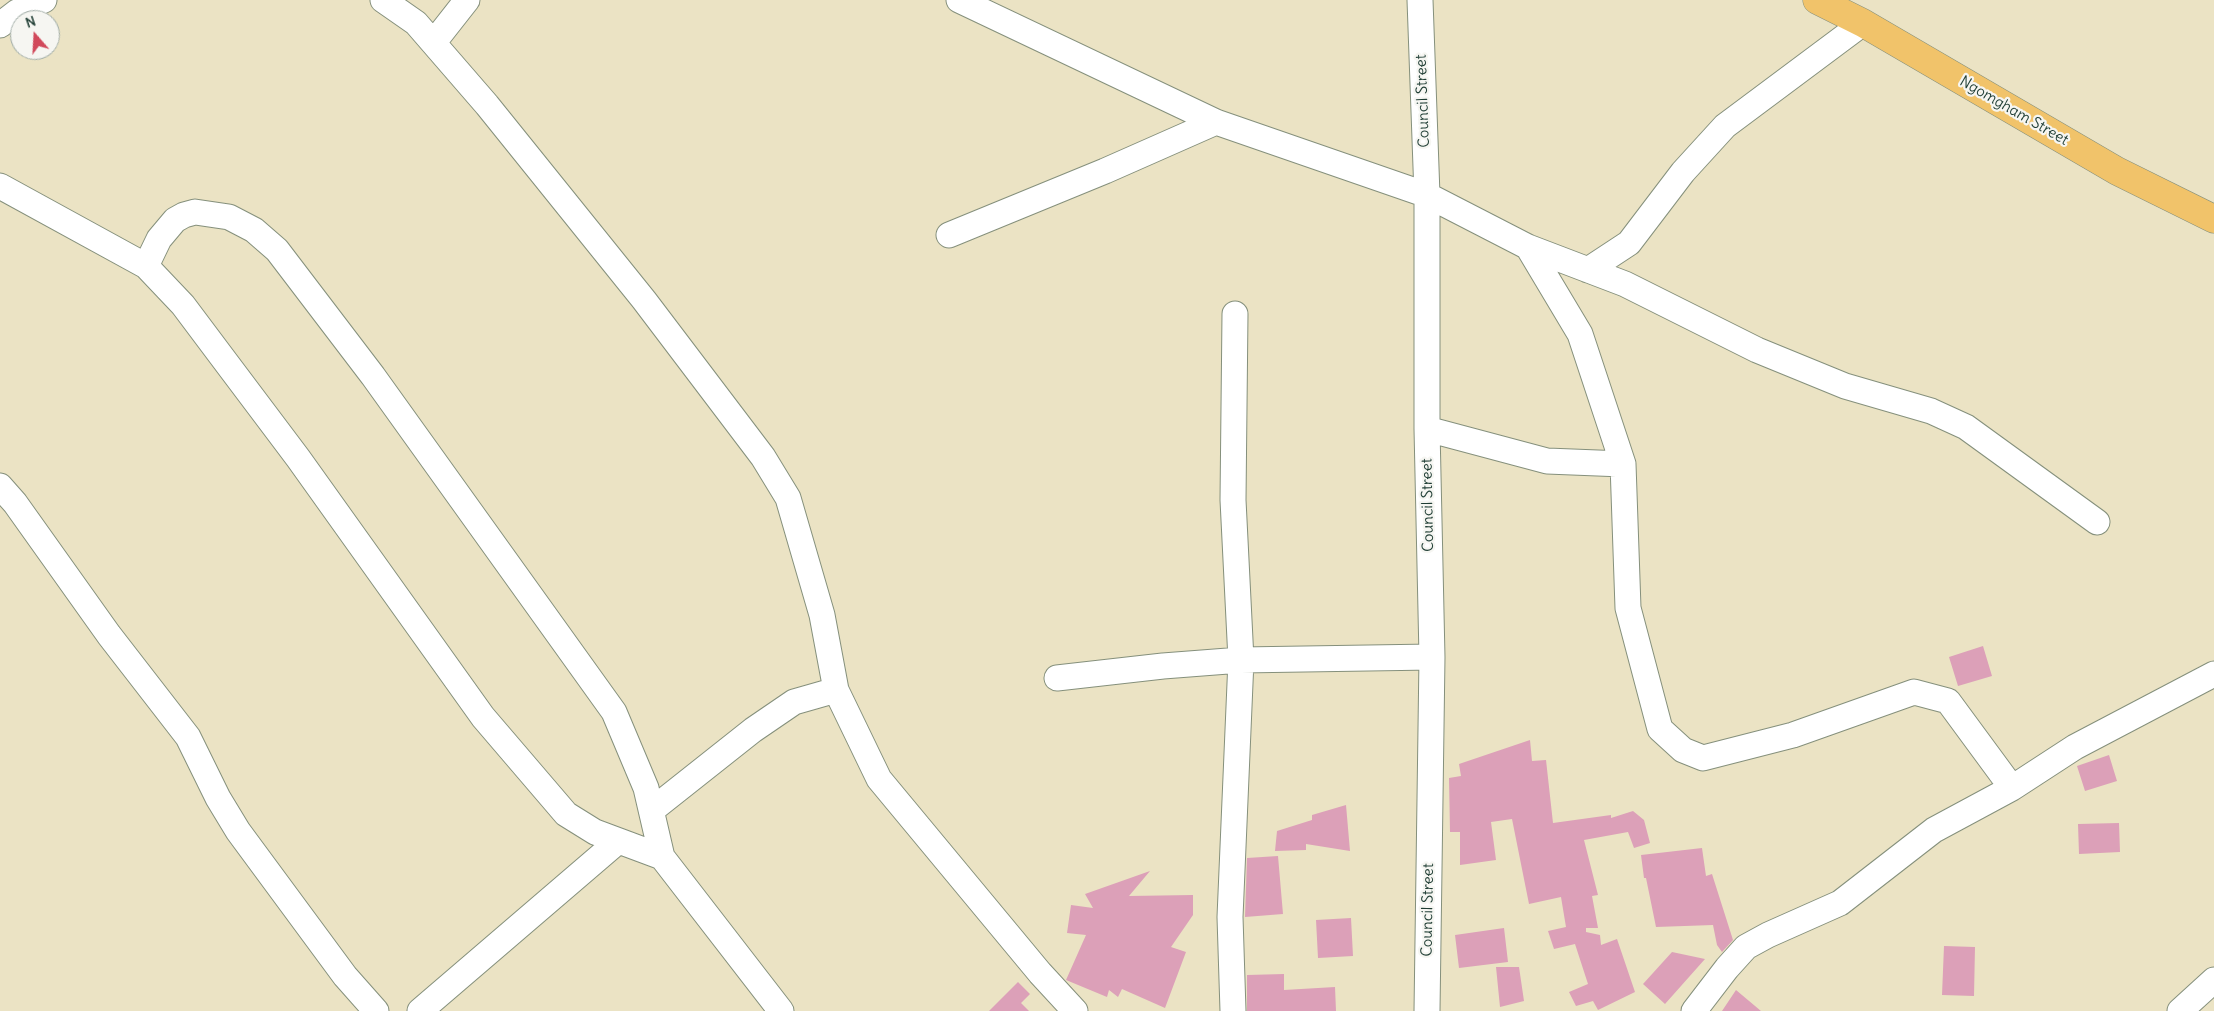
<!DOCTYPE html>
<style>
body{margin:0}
#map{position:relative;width:2214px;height:1011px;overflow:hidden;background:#ebe3c4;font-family:Delius,sans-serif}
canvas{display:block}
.north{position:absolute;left:10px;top:10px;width:50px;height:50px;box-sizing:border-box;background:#f6f6f2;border:1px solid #a0aca6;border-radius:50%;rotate:341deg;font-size:14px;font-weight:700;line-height:20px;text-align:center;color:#1f3d34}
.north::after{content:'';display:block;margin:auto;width:18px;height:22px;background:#d1495b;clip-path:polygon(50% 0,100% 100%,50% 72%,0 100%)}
</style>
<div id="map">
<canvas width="2214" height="1011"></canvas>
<div class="north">N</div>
</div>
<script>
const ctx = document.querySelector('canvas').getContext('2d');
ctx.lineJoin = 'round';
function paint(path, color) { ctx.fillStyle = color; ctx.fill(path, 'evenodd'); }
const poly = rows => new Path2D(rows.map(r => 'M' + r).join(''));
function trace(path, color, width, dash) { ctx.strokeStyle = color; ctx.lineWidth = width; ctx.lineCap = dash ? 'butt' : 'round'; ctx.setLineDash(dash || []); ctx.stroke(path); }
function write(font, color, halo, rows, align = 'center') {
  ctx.font = font + ' Delius,sans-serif'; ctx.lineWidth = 4.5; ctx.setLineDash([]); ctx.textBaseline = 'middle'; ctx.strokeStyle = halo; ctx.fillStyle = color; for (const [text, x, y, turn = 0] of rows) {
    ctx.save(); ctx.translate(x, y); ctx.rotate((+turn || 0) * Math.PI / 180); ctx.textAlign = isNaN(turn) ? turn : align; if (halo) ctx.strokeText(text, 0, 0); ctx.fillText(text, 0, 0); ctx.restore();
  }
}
paint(poly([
 [1983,646,1992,676,1958,686,1949,657],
 [1530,740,1532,761,1546,760,1553,823,1611,815,1611,818,1633,811,1644,820,1650,843,1634,848,1628,832,1584,840,1598,895,1592,896,1598,928,1586,928,1586,932,1600,935,1601,945,1617,939,1635,992,1598,1010,1593,1001,1576,1006,1569,992,1588,984,1575,944,1554,949,1548,931,1566,927,1561,897,1529,904,1512,819,1491,822,1496,860,1460,865,1460,832,1450,832,1449,778,1461,776,1459,764],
 [2109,755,2117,781,2085,791,2077,766],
 [1346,805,1350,851,1306,844,1306,850,1275,851,1277,831,1312,820,1312,815],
 [2119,823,2120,852,2079,854,2078,824],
 [1702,848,1706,876,1712,874,1733,940,1722,952,1717,945,1713,925,1656,927,1646,878,1644,878,1641,855],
 [1278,856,1283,914,1245,917,1247,858],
 [1150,871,1129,896,1193,895,1193,915,1171,947,1186,952,1165,1008,1122,989,1118,997,1109,990,1107,997,1066,980,1086,935,1067,933,1071,905,1093,908,1085,894],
 [1351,918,1353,956,1318,958,1316,920],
 [1504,928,1508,962,1459,968,1455,935],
 [1944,946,1975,947,1974,996,1942,995],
 [1672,952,1705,959,1665,1004,1643,984],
 [1496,967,1519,967,1524,1001,1500,1007],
 [1284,974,1284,990,1335,987,1336,1011,1247,1011,1247,975],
 [1018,982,1030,994,1021,1003,1029,1011,989,1011],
 [1736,990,1761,1011,1722,1011]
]), '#dca0b8');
const minor = poly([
 [383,0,416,23,487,105,644,300,763,457,788,498,822,615,836,690,879,779,1040,973,1075,1011],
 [959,0,1216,122,1427,195,1528,247,1625,284,1757,350,1845,386,1931,411,1966,427,2097,522],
 [1420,0,1427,195,1427,429,1432,657,1427,1011],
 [0,25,17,12,44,0],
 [434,42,467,0],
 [0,186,146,266,183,305,222,357,298,458,483,717,566,814,595,832,662,857],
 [949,235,1105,171,1216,122],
 [1528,247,1580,334,1623,464,1628,608,1660,729,1683,750,1703,758,1793,735,1914,692,1948,701,2012,788],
 [146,266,159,239,175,220,184,215,195,212,229,217,254,230,277,250,373,376,614,712,646,788,662,857,781,1011],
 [1588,270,1629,243,1683,172,1725,126,1863,23],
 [1427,429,1547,461,1623,464],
 [0,486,15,503,109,635,188,737,218,798,238,831,345,976,376,1011],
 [1057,678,1163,666,1241,660,1432,657],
 [652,810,753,730,794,702,836,690],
 [420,1011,617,842],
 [1233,1011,1230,917,1241,660,1233,500,1235,314],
 [1694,1011,1727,968,1746,947,1768,935,1840,903,1934,830,2012,788,2075,747,2214,674],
 [2180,1011,2214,980]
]);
const major = poly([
 [1817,0,1863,23,2117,171,2214,219]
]);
trace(minor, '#85907c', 27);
trace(major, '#85907c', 29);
trace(minor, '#fff', 25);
trace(major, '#f1c36a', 28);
write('15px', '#1f3d34', '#f6f6f2', [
 ["Council Street",1423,101,-92],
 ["Ngomgham Street",2014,111,30],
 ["Council Street",1428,505,-91],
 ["Council Street",1428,910,-89]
]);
</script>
